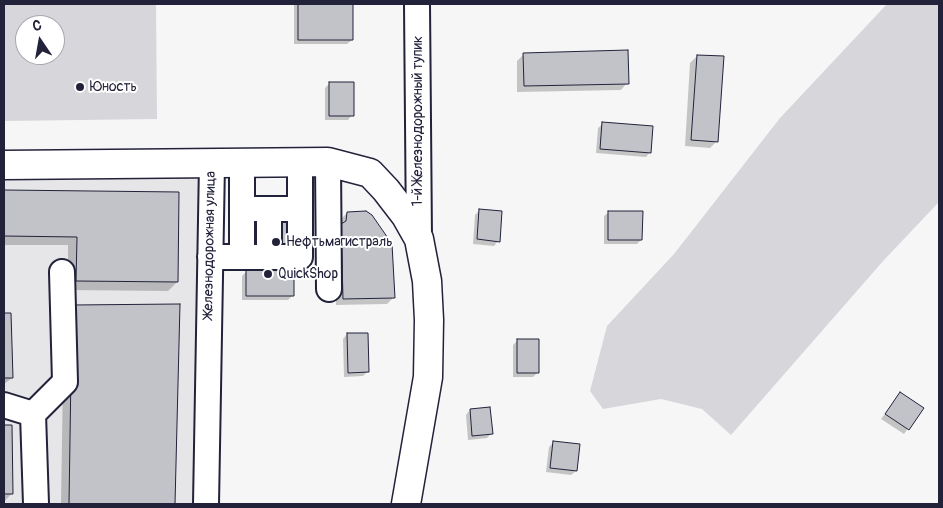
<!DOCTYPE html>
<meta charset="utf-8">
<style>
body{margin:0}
#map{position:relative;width:943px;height:508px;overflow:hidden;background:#f6f6f7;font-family:Pangolin,sans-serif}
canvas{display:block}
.frame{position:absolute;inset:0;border:5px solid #22223b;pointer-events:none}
.north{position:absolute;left:15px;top:15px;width:50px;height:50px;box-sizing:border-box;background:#fff;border:1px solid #a7a7b1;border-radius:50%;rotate:348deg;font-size:14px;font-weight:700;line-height:20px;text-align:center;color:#22223b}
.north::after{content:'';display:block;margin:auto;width:18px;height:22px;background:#22223b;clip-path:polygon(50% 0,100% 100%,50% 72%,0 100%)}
</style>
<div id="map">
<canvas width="943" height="508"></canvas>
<div class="frame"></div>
<div class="north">С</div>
</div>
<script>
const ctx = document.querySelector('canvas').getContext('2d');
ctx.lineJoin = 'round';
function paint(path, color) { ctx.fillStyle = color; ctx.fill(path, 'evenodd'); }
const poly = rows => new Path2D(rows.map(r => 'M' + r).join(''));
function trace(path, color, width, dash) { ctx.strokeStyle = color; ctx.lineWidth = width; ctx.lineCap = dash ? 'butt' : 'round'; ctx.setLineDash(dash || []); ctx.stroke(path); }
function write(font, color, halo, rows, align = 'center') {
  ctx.font = font + ' Pangolin,sans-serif'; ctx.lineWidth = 4; ctx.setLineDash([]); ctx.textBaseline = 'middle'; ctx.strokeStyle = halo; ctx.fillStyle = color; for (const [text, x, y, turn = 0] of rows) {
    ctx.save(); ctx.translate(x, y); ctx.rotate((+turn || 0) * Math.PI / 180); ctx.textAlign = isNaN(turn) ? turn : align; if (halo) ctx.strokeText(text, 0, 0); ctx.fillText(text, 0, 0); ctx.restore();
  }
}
paint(poly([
 [204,178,195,504,4,504,4,179]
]), '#e6e6e9');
paint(poly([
 [4,4,156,4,157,119,4,121],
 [25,25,55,25,55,55,25,55],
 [887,4,939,4,939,202,884,260,731,435,702,409,661,399,603,409,590,391,607,326,674,254,780,118]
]), '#d7d7db');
paint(poly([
 [294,4,352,4,352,40,347,44,294,44],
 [524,54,627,83,621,90,517,92,517,61],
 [697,56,717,141,710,148,685,146,690,63],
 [330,83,352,115,348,120,325,120,325,88],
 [603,124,650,152,646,157,596,153,598,128],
 [4,192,178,193,177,282,168,291,68,290,68,245,4,245],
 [480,210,498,241,494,246,473,244,475,215],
 [609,212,641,240,637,244,604,244,604,216],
 [347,213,394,297,387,304,336,305,334,232,340,220],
 [255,249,292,296,288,300,242,300,242,276,247,271,255,271],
 [178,305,174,504,61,504,64,315],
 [4,314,9,314,12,378,4,384],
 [347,334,367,372,363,376,344,377,343,339],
 [517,341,538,372,533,377,513,377,513,345],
 [900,394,922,408,904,434,881,419],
 [470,410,491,434,487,438,468,440,466,415],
 [4,426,11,426,12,493,4,502],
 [554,442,576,471,571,475,546,472,549,447]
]), '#0003');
const building = poly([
 [298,4,353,4,353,40,298,40,298,4],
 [628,50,629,84,524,86,523,53,628,50],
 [697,55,724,56,718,142,691,140,697,55],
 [329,82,354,82,354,116,329,116,329,82],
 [602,122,653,126,651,153,600,149,602,122],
 [4,190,179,192,178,282,76,281,77,237,4,236,4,190],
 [479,209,502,211,500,242,477,239,479,209],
 [366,211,372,215,392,244,395,298,343,299,341,224,346,221,347,212,366,211],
 [608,211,643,211,642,240,608,240,608,211],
 [249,217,290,217,290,247,281,247,281,270,256,270,257,248,249,247,249,217],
 [246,270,294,270,294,296,246,296,246,270],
 [180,304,175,504,69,504,72,305,180,304],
 [4,313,11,313,13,378,4,378,4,313],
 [347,333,368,333,369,372,348,373,347,333],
 [517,339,539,339,539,373,517,373,517,339],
 [900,392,924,408,909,430,885,414,900,392],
 [490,407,493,434,472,436,470,409,490,407],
 [4,425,12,425,13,494,4,494,4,425],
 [553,441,580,444,577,471,550,468,553,441]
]);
paint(building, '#c2c2c9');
trace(building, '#22223b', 1);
const minor = poly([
 [417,4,419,239],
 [328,162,329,289],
 [242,209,300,209],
 [269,209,269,257],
 [210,257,300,257,300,162],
 [242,257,242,162],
 [4,405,33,414,36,504],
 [33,414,65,382,62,272],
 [206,504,212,163]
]);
const major = poly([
 [4,165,328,162,370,173,386,190,406,216,419,239,427,281,429,320,428,377,406,504]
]);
trace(minor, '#22223b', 28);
trace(major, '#22223b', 31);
trace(minor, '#fff', 24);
trace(major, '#fff', 28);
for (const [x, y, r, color] of [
 [80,87,5,"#22223b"],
 [276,242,5,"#22223b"],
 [268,274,5,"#22223b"]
]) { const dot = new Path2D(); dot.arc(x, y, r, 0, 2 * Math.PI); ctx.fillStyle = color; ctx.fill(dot); trace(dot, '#fff', 2); }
write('14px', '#22223b', '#fff', [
 ["Юность",90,87],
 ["Нефтьмагистраль",286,242],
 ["QuickShop",278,274]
], 'left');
write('14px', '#22223b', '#fff', [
 ["1-й Железнодорожный тупик",418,121,-90],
 ["Железнодорожная улица",210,245,-89]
]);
</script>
